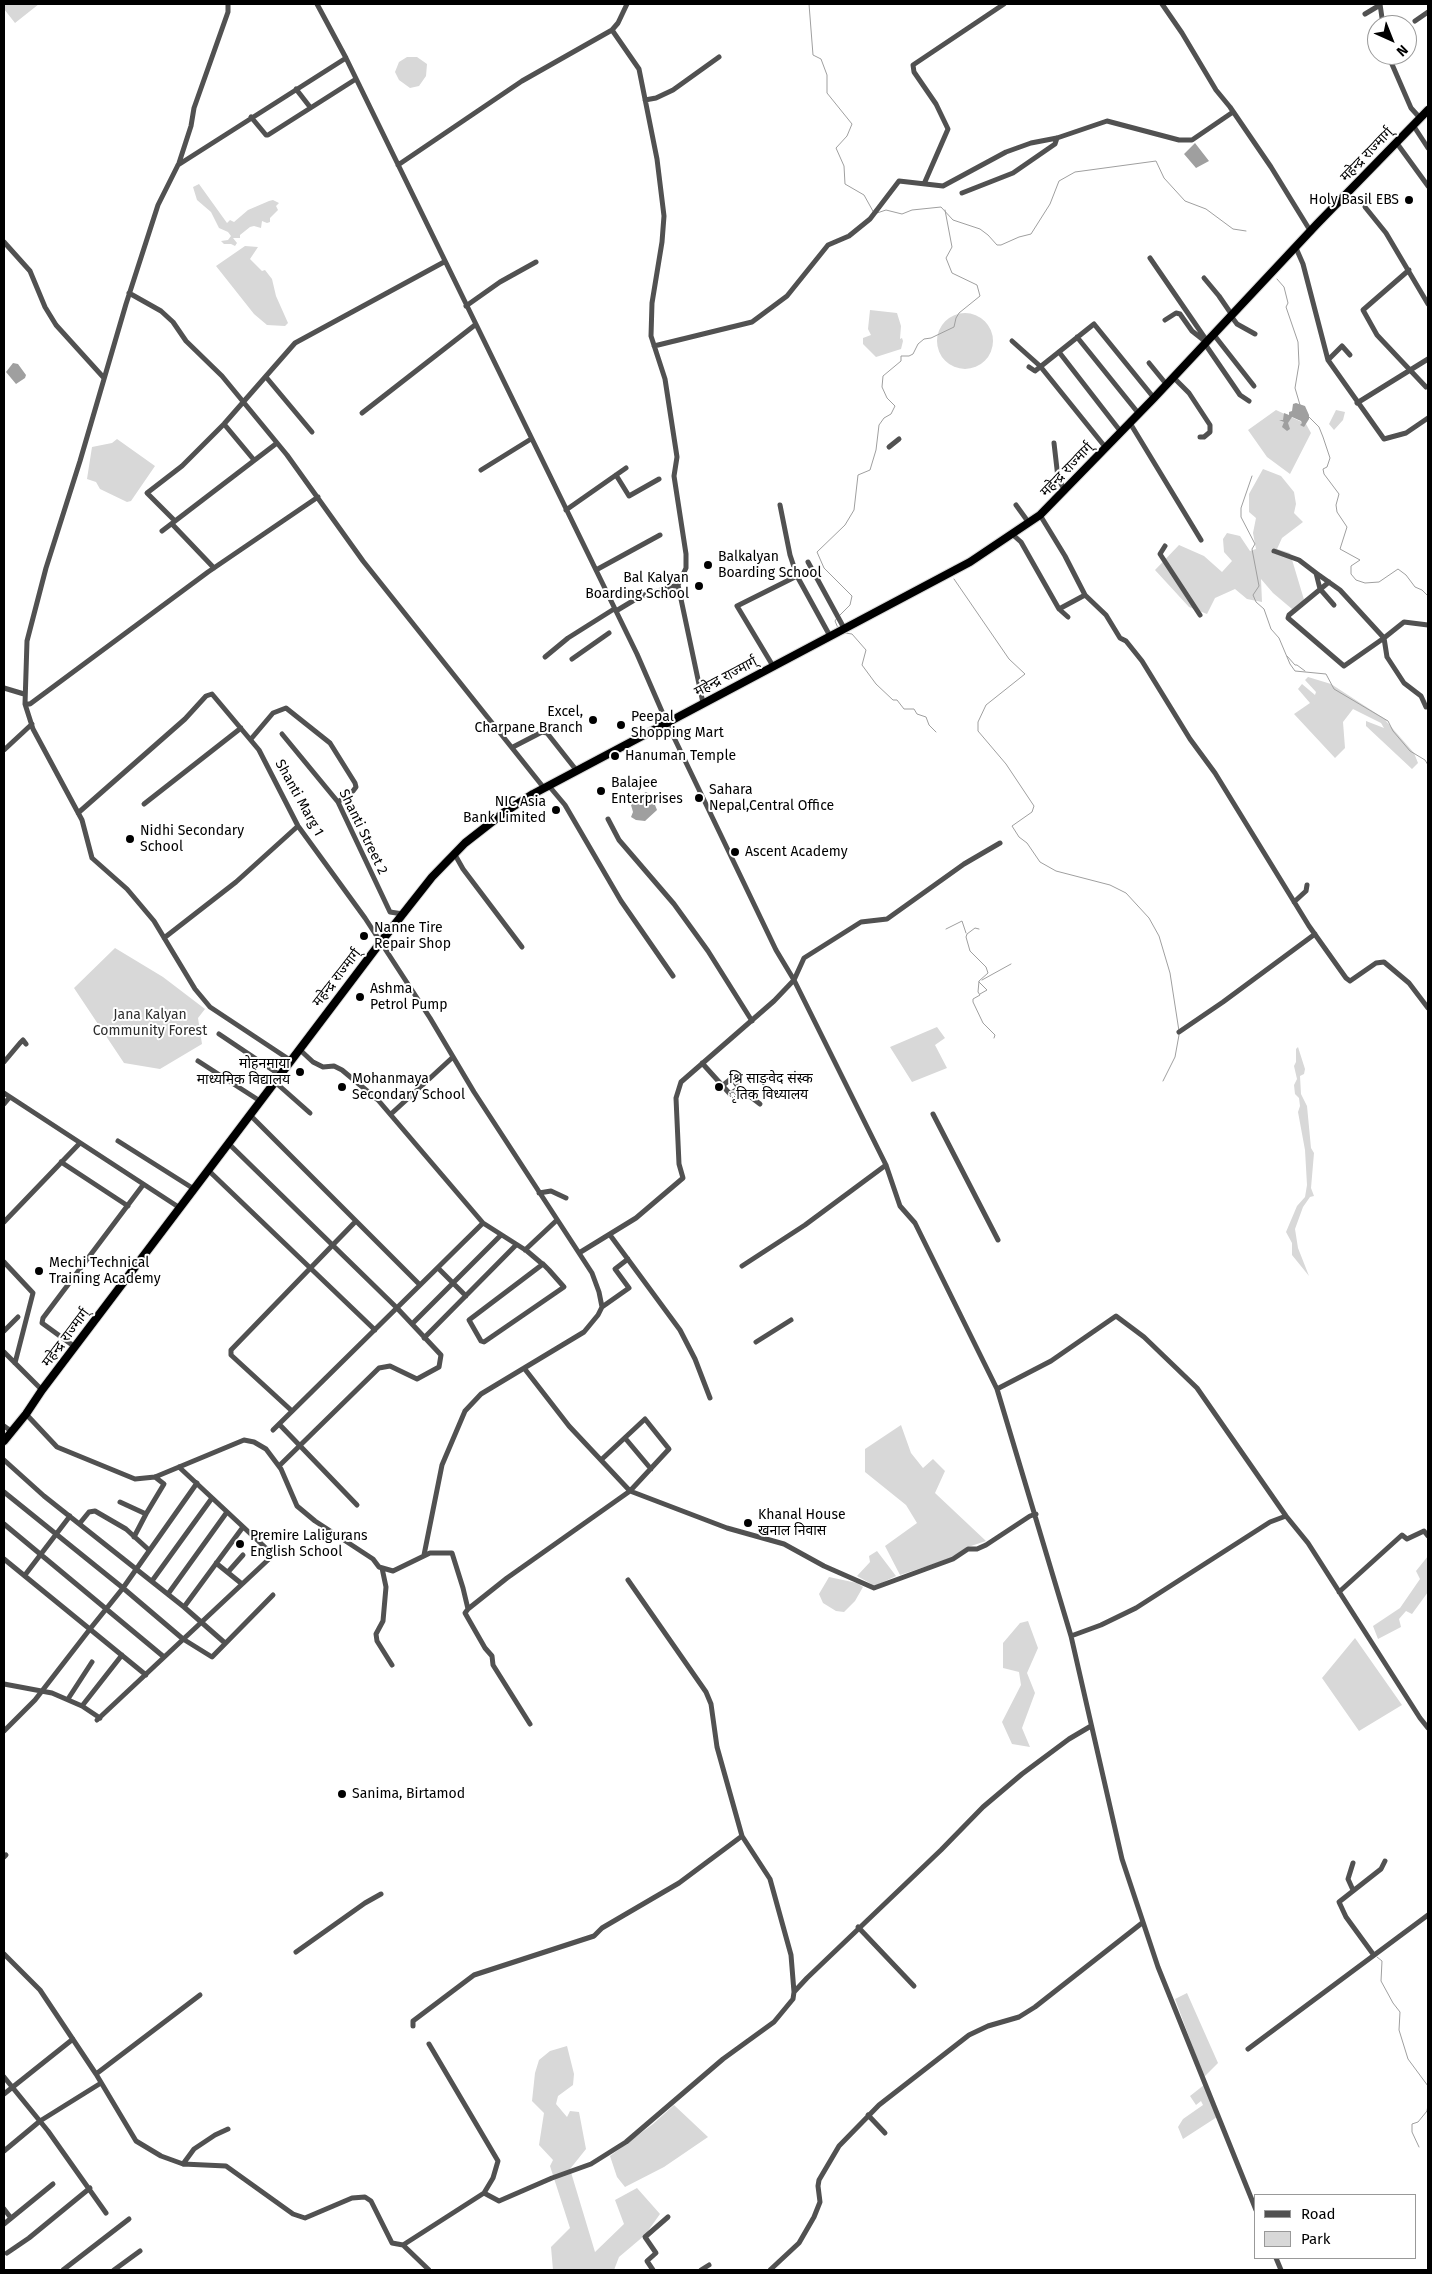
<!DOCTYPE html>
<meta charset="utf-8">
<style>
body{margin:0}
#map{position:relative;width:1432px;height:2274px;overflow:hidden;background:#fff;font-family:"Fira Sans",sans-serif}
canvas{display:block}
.frame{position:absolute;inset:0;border:5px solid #000;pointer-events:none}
.legend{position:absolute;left:1254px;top:2194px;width:162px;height:65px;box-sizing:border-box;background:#fff;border:1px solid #999;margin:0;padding:6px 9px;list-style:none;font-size:15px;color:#000}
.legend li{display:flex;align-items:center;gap:10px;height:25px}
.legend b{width:25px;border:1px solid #999}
.north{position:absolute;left:1367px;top:15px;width:50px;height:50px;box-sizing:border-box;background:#fff;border:1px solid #999;border-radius:50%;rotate:136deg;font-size:14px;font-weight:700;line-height:20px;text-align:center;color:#000}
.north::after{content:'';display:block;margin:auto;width:18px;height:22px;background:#000;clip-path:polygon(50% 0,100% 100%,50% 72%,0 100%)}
</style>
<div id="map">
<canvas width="1432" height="2274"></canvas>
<div class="frame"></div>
<ul class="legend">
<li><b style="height:6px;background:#515151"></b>Road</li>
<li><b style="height:14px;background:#d8d8d8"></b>Park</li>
</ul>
<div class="north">N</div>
</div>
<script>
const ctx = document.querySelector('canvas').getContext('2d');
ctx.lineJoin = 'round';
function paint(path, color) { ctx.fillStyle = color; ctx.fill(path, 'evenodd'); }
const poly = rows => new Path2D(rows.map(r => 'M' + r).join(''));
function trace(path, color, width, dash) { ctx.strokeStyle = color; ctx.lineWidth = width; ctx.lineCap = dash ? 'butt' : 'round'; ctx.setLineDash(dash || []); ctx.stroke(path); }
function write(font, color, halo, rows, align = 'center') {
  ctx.font = font + ' "Fira Sans","Noto Sans Devanagari",sans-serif'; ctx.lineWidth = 4; ctx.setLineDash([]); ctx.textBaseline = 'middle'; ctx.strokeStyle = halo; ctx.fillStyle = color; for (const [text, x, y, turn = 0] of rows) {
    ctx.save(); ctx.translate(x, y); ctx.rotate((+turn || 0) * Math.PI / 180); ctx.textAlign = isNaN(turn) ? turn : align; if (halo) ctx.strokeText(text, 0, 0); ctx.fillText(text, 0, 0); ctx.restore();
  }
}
paint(poly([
 [4,4,39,4,15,23,4,9],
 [407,57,417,57,427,64,426,76,419,86,410,88,399,80,395,72,399,62],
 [199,184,227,223,230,220,234,222,248,210,269,201,273,200,279,203,276,206,278,210,270,218,270,222,267,223,262,221,261,228,254,226,250,227,240,235,240,238,233,238,237,243,235,246,231,244,224,244,221,241,228,240,231,236,228,232,219,228,211,212,197,200,193,187],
 [245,246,258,247,250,259,262,271,265,270,272,279,276,296,288,323,285,326,267,325,254,314,216,266],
 [870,310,897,313,901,326,900,339,902,338,903,341,901,349,876,357,863,344,863,338,871,335,868,329],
 '937 341a28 28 0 1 1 56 0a28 28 0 1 1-56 0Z',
 [1276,410,1306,424,1311,433,1290,474,1267,457,1248,430],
 [1336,410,1345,412,1343,420,1334,430,1329,424],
 [117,439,155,466,131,501,127,502,100,489,96,482,87,479,92,447,112,443],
 [1263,469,1281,476,1294,492,1296,504,1294,513,1303,522,1282,538,1277,549,1290,553,1305,603,1292,609,1273,593,1261,579,1262,602,1247,599,1235,589,1215,598,1207,614,1189,607,1155,570,1179,545,1204,556,1222,572,1232,561,1224,552,1223,539,1227,533,1240,536,1250,551,1256,549,1253,533,1256,518,1249,512,1249,494],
 [1308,677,1331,684,1388,721,1386,721,1414,753,1418,763,1412,769,1366,726,1366,721,1384,728,1381,723,1353,709,1343,722,1345,748,1335,758,1294,714,1310,703,1298,689,1302,684,1315,695,1316,692,1305,680],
 [115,948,163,977,205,1009,198,1018,202,1044,160,1069,124,1063,74,988],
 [937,1027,945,1038,935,1045,947,1068,912,1082,890,1047],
 [1298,1047,1305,1069,1304,1074,1300,1076,1301,1094,1307,1106,1311,1148,1314,1153,1311,1188,1314,1196,1310,1197,1303,1207,1295,1229,1298,1248,1309,1276,1292,1255,1292,1243,1286,1232,1297,1206,1305,1197,1307,1185,1305,1150,1298,1112,1300,1106,1299,1098,1295,1094,1294,1085,1297,1079,1294,1066,1296,1062,1296,1049],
 [901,1425,911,1453,923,1468,933,1459,945,1471,935,1493,986,1541,968,1547,952,1558,900,1575,885,1546,917,1523,906,1505,865,1472,865,1449],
 [877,1551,896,1576,875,1586,857,1576,870,1562,869,1556],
 [1428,1556,1428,1592,1412,1614,1406,1611,1399,1619,1401,1627,1378,1639,1373,1626,1400,1608,1420,1579,1416,1571],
 [829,1577,857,1583,863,1587,855,1601,844,1612,836,1611,823,1603,819,1594],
 [1028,1621,1038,1648,1027,1673,1035,1693,1022,1728,1030,1747,1012,1744,1002,1722,1021,1685,1019,1672,1003,1668,1003,1643,1020,1623],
 [1355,1638,1402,1705,1359,1731,1322,1678],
 [1187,1993,1218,2063,1204,2077,1175,1999],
 [567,2046,574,2074,573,2085,558,2096,556,2104,567,2117,570,2111,579,2112,586,2149,570,2169,595,2252,624,2224,615,2200,637,2188,660,2214,645,2235,619,2257,614,2270,553,2270,551,2247,570,2228,550,2166,553,2160,539,2145,544,2113,532,2101,535,2073,539,2060,550,2051],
 [1204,2085,1217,2117,1183,2139,1178,2127,1183,2119,1203,2105,1201,2101,1196,2105,1190,2096],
 [674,2105,708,2137,664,2167,625,2187,617,2177,610,2156,653,2124]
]), '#d8d8d8');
paint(poly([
 [1195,143,1209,161,1196,168,1184,154],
 [13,363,18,364,26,375,25,378,16,384,6,372],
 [1296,403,1305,406,1309,415,1309,419,1304,427,1300,425,1302,423,1301,421,1292,417,1288,423,1290,429,1287,431,1282,427,1284,422,1279,420,1283,420,1284,413,1289,415,1289,412,1292,411,1293,404],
 [646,792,651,795,657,810,645,821,636,820,631,817,633,812,631,805,633,800]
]), '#9f9f9f');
trace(poly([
 [809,4,813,55,821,59,827,75,827,93,852,124,847,136,836,148,844,166,845,184,864,195,874,213],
 [877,213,886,210,902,214,912,210,941,207,953,220,980,229,988,235,997,245,1001,245,1019,237,1031,234,1050,204,1059,181,1075,172,1156,161,1164,178,1185,201,1206,209,1233,229,1246,231],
 [1277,279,1284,287,1288,303,1286,307,1298,342,1299,364,1295,388,1300,405],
 [1309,417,1319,427,1323,437,1330,458,1327,467,1323,469,1324,474,1339,494,1336,505,1337,512,1347,527,1340,549,1360,560,1351,566,1351,574,1356,580,1365,583,1379,582,1398,569,1406,575,1415,587,1422,590,1428,596],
 [1252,476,1241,508,1241,517,1255,544,1252,549,1259,586,1253,595,1256,602,1264,609,1271,629,1279,638,1290,664,1295,671,1326,674,1334,689,1388,721,1393,731,1410,751,1425,760,1428,765],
 [954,579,1009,659,1025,674,986,705,978,722,978,731,1006,764,1034,806,1032,812,1012,826,1019,837,1027,843,1040,862,1056,871,1110,885,1126,893,1149,918,1159,936,1170,973,1179,1031],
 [840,615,850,605,852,596,824,568,817,552,845,525,854,510,858,475,870,470,876,450,879,425,884,418,891,414,895,406,887,398,882,387,883,376,901,361,901,356,909,356,913,354,918,344,924,339,931,338,954,327,956,318,959,313,980,296,977,285,952,273,946,258,952,247,945,210],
 [837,618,835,621,838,628],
 [845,633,852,634,866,650,862,665,876,684,893,700,897,700,904,709,914,709,917,714,926,717,929,725,936,732],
 [1287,656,1295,665,1297,665,1305,671],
 [946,929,962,921,966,933],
 [979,929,975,928,967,934,966,937,970,951,986,967,988,973,979,981,978,992,980,995,973,999,973,1002,983,1023,995,1035,994,1038],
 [982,980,1011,964],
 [979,982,987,990,980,994],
 [1163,1081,1175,1057,1179,1035],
 [1377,1957,1382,1961,1381,1981,1393,2003,1400,2012,1399,2030,1408,2059,1428,2086],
 [1419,2147,1412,2132,1412,2124,1418,2122,1427,2111,1428,2105]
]), '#9f9f9f', 1);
const highway = poly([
 [4,1441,26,1414,42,1390,380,943,432,877,465,843,506,811,533,794,970,562,1040,515,1154,398,1317,224,1428,110]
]);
trace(highway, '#dbdbdb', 10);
trace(poly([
 [228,4,228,12,194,108,191,126,179,163,158,205,126,304,80,461,46,568,27,641,25,704,33,729,82,820,92,858,127,889,154,921,195,989,210,1007,290,1060],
 [317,4,346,58,637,654,667,723,776,950,794,980,886,1165,900,1206,915,1223,997,1389,1071,1636,1122,1859,1158,1967,1256,2210],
 [1162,4,1182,33,1216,90,1230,107,1271,167,1311,232],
 [1380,4,1383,25],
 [1365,14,1380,5],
 [1415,21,1428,12],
 [612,30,639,69,657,159,664,216,662,242,652,303,651,336,665,379,677,457,674,476,686,554,686,568,678,585,703,703],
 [1388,55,1411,108,1420,118],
 [296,89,310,107],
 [645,100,656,98,673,90,719,57],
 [251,117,266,135,268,135,356,79],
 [1413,125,1428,148],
 [1396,142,1428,186],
 [178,165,346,58],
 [398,165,522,81,612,30,618,23,627,4],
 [924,184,948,129,936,104,914,72,913,65,1004,4],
 [962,193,1013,173,1055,144,1057,138],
 [1365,207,1386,233,1428,304],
 [4,242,30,271,45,307,56,325,104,378],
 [1296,248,1303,264,1328,360,1384,439,1406,433,1428,418],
 [1150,258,1207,341],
 [1409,270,1363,310,1377,335,1426,387],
 [1204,278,1219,296,1232,315],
 [129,293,161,311,173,322,186,341,222,376,287,455,363,561,544,788],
 [466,306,500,282,536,262],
 [1231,316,1237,324,1255,334],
 [1165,320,1176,313,1180,314,1192,331,1206,342],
 [1214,335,1254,386],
 [1077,337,1139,414],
 [1012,341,1040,366,1106,448],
 [1205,344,1240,395,1249,401],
 [654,346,752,322,787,296,828,245,849,236,870,219,899,181,943,186,1006,152,1031,143,1057,138,1107,121,1179,140,1192,140,1233,112],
 [1059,352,1121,432],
 [1328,360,1342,346,1350,355],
 [1149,363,1167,385],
 [1029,367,1035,371,1094,324,1154,398],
 [266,377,312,432],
 [1173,377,1189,393,1210,425,1210,432,1204,437,1200,437],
 [1357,403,1428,359],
 [362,413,475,325],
 [1130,423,1201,540],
 [224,424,254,460],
 [1054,443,1058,478,1065,491],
 [889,447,899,439],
 [481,470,531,439],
 [616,475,629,496,659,479],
 [780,505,790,555,797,576,830,636],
 [1016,505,1029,523],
 [566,510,626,468],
 [1040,515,1065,556,1085,595,1106,615,1120,638,1126,641,1142,661,1190,739,1215,773,1309,926,1346,978,1350,981,1376,963,1384,962,1409,983,1428,1008],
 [175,521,147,493,182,466,224,424,295,343,444,262],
 [172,524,214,568],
 [162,531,277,443],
 [1012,534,1021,542,1059,609,1085,595],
 [1165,546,1160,554,1200,615],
 [1274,551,1299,560,1316,573,1320,589,1334,605],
 [808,562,844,628],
 [596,570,660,535],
 [1316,573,1340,590,1384,638,1404,622,1428,625],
 [1329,582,1289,615,1288,618,1344,666,1384,638,1387,657,1404,683,1421,696,1426,707],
 [1059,609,1068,617],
 [616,611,641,596,678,585],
 [545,657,568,638,614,609],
 [572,659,609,633],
 [773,666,737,606,797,576],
 [4,688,24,694],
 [25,704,30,704,208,572,318,497],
 [282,734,338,802,390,912,403,914],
 [251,739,273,713,286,708,330,743,355,783,356,787,353,791,338,802],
 [513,747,542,732,547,733,577,771],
 [4,750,32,724],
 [549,786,565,805,621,901,673,976],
 [144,804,241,728],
 [78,813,185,719,206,696,212,694,259,750,298,826,365,918,430,1018,474,1092,579,1253,636,1218,683,1178,679,1164,676,1098,681,1082,774,1001,794,980,804,958,861,922,887,919,964,864,1000,843],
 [608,819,619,840,674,904,708,951,752,1021],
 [454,853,463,869,522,947],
 [1294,902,1306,891,1307,885],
 [164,938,236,882,298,826],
 [1179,1032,1223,1002,1315,934],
 [219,1034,280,1075],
 [299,1049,313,1062,323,1067,334,1066,342,1070,378,1100,483,1223,527,1251,540,1262,543,1264,549,1270,564,1287,484,1342,481,1341,469,1320,543,1264],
 [198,1061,260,1101],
 [4,1062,20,1043,23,1040,26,1044],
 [702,1063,730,1094,739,1088],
 [275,1082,310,1113],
 [722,1086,732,1078,739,1088,760,1104],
 [4,1093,180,1208],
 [4,1104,9,1098],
 [391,1114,453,1057],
 [933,1114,998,1240],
 [250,1115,420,1285],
 [118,1141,194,1189],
 [228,1143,397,1308,441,1355,439,1367,417,1379,390,1366,379,1368,279,1466],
 [61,1162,128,1206],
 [208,1170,375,1330],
 [539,1193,551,1191,566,1198],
 [4,1222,79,1144],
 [610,1235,680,1330,695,1359,710,1398],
 [525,1250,557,1220],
 [4,1262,33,1293,15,1363],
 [742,1266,805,1225,886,1165],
 [438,1268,466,1296],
 [602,1307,629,1288,615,1269,628,1259],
 [412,1324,500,1236],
 [4,1331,18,1317],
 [424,1338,516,1245],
 [756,1342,791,1320],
 [75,1347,42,1323,43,1318,143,1185],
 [4,1352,42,1390],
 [524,1368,569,1426,630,1491,727,1528,784,1544,824,1566,874,1588,953,1559,968,1549,977,1549,986,1545,1030,1516,1036,1514],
 [997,1389,1051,1361,1116,1316,1144,1337,1197,1388,1286,1516,1308,1543,1420,1718,1428,1728],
 [292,1411,231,1355,231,1350,356,1221],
 [26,1414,57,1447,135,1479,155,1477,244,1440,254,1442,266,1449,281,1469,297,1506,315,1521,373,1559,379,1567,393,1571,430,1553,452,1553,463,1588,468,1609,465,1613,485,1648,492,1656,493,1665,530,1724],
 [279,1424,357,1505],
 [4,1426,11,1431],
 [273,1430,483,1223],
 [625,1438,651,1469],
 [4,1460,44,1496,184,1607,225,1643],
 [4,1492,123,1588,183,1639,212,1657,273,1595],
 [120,1502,146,1514,164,1484,155,1477],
 [80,1523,89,1512,95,1511,126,1529,149,1550],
 [4,1524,164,1657],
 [134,1537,146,1514],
 [424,1555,442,1465,465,1411,481,1394,584,1332,598,1315,602,1307,599,1292,592,1273,579,1253],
 [4,1559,146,1675],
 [216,1563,242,1584],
 [382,1568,386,1587,383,1621,376,1634,377,1641,392,1665],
 [228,1572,243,1555],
 [25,1575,70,1516],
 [628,1580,706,1692,711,1704,717,1747,742,1836],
 [152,1581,212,1498],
 [1339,1592,1402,1535,1407,1539,1424,1531,1428,1536],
 [168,1594,227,1512],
 [184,1607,243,1527],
 [468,1609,507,1578,630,1491,669,1449,645,1419,601,1460],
 [1071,1636,1101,1625,1136,1608,1270,1522,1286,1516],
 [4,1684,52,1693,82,1706,100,1718],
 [68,1699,92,1662],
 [82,1706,122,1655],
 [97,1720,270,1558,269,1551,179,1467],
 [4,1731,35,1700,90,1629,123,1588,197,1483],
 [4,1857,6,1855],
 [1353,1863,1348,1879,1353,1890],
 [858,1927,914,1986],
 [296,1952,365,1903,381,1894],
 [4,1954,40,1990,96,2074,136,2141,161,2156,183,2164,226,2166,293,2214,305,2218,352,2198,365,2197,371,2201,392,2243,403,2245,429,2270],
 [1373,1954,1346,1917,1339,1902,1381,1869,1385,1861],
 [413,2026,413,2021,474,1975,594,1936,602,1928,679,1883,742,1836,770,1879,791,1955,794,1992],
 [1248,2049,1428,1915],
 [96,2074,200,1995],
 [4,2077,48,2131,106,2213],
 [4,2094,73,2039],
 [868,2115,885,2133],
 [4,2151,40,2121,101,2083],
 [183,2164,194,2149,215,2135,228,2129],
 [484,2193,499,2201,552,2178,591,2164,626,2142,723,2059,774,2022,793,1999,794,1992,807,1978,941,1850,983,1807,1022,1774,1069,1739,1091,1726],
 [4,2209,11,2218],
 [4,2224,53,2184],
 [403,2245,484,2193,493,2178,498,2161,429,2044],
 [7,2253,29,2238,90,2188],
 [1276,2258,1281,2270],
 [63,2270,129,2219],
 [114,2270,140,2251],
 [653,2270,647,2261,656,2253,645,2237,668,2217],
 [701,2270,709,2265],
 [770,2270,799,2243,814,2217,820,2202,818,2186,819,2180,839,2146,879,2105,969,2035,988,2026,1019,2017,1035,2007,1142,1923]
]), '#515151', 5);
trace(highway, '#000', 8);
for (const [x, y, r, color] of [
 [1409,200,5,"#000"],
 [708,565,5,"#000"],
 [699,586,5,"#000"],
 [593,720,5,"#000"],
 [621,725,5,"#000"],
 [615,756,5,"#000"],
 [601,791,5,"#000"],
 [699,798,5,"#000"],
 [556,810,5,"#000"],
 [130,839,5,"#000"],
 [735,852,5,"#000"],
 [364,936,5,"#000"],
 [360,997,5,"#000"],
 [300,1072,5,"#000"],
 [342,1087,5,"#000"],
 [719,1087,5,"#000"],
 [39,1271,5,"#000"],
 [748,1523,5,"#000"],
 [240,1544,5,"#000"],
 [342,1794,5,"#000"]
]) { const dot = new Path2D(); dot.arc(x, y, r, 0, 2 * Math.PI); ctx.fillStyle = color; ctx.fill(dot); trace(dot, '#fff', 2); }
write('14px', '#000', '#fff', [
 ["महेन्द्र राज्मार्ग्",1367,155,-46],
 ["महेन्द्र राज्मार्ग्",1067,470,-46],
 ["महेन्द्र राज्मार्ग्",726,677,-28],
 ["Shanti Marg 1",299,798,61],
 ["Shanti Street 2",363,832,64],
 ["महेन्द्र राज्मार्ग्",337,978,-52],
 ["महेन्द्र राज्मार्ग्",66,1338,-53]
]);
write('14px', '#000', '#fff', [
 ["Holy Basil EBS",1399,200,"right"],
 ["Balkalyan",718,557],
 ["Boarding School",718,573],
 ["Bal Kalyan",689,578,"right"],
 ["Boarding School",689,594,"right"],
 ["Excel,",583,712,"right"],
 ["Charpane Branch",583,728,"right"],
 ["Peepal",631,717],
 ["Shopping Mart",631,733],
 ["Hanuman Temple",625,756],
 ["Balajee",611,783],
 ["Enterprises",611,799],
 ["Sahara",709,790],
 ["Nepal,Central Office",709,806],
 ["NIC Asia",546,802,"right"],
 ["Bank Limited",546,818,"right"],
 ["Nidhi Secondary",140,831],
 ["School",140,847],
 ["Ascent Academy",745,852],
 ["Nanne Tire",374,928],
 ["Repair Shop",374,944],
 ["Ashma",370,989],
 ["Petrol Pump",370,1005],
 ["मोहनमाया",290,1064,"right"],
 ["माध्यमिक विद्यालय",290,1080,"right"],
 ["Mohanmaya",352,1079],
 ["Secondary School",352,1095],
 ["श्रि साङ्वेद संस्क",729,1079],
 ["ृतिक विध्यालय",729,1095],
 ["Mechi Technical",49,1263],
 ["Training Academy",49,1279],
 ["Khanal House",758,1515],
 ["खनाल निवास",758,1531],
 ["Premire Laligurans",250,1536],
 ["English School",250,1552],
 ["Sanima, Birtamod",352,1794]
], 'left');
write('14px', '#2f2f2f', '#fff', [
 ["Jana Kalyan",150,1015],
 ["Community Forest",150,1031]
]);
</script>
